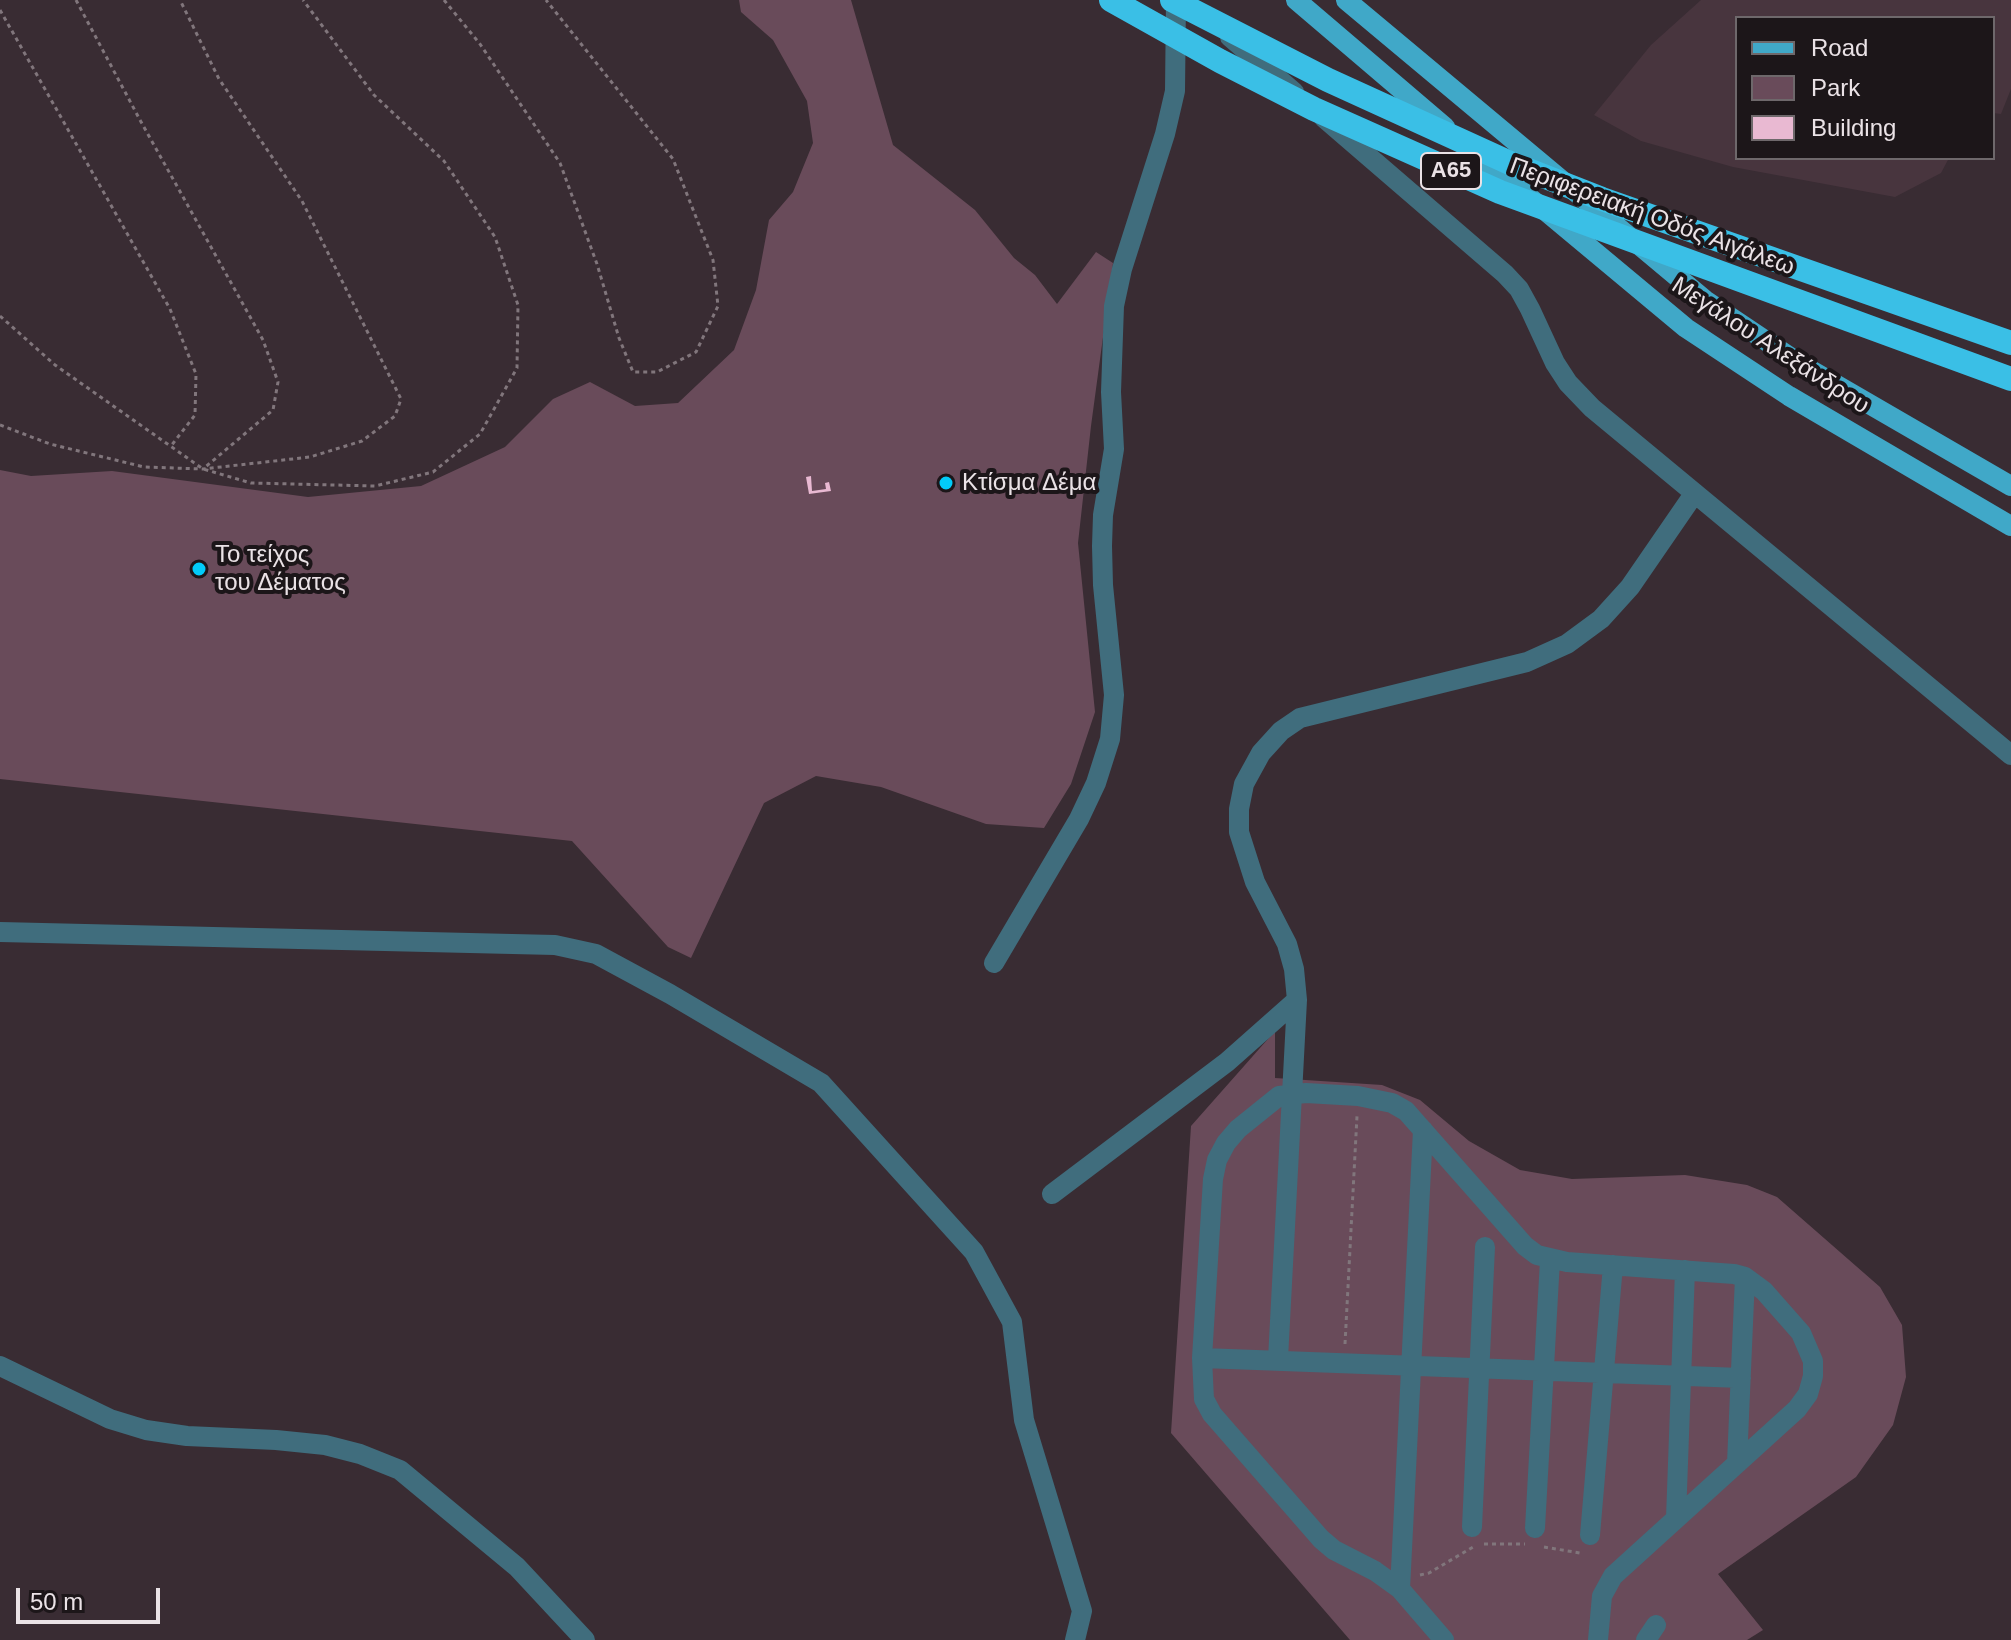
<!DOCTYPE html>
<meta charset="utf-8">
<style>
body{margin:0}
#map{position:relative;width:2011px;height:1640px;overflow:hidden;background:#392c33;font-family:Arial,sans-serif}
canvas{display:block}
.legend{position:absolute;left:1735px;top:16px;width:260px;height:144px;box-sizing:border-box;background:#1c1619;border:2px solid #6e686b;margin:0;padding:10px 14px;list-style:none;font-size:24px;color:#eae2e6}
.legend li{display:flex;align-items:center;gap:16px;height:40px}
.legend b{width:40px;border:2px solid #6e686b}
.scale{position:absolute;left:16px;top:1588px;width:144px;height:36px;box-sizing:border-box;border:4px solid #eae2e6;border-top:0;padding-left:10px;font-size:24px;line-height:28px;white-space:nowrap;color:#eae2e6;-webkit-text-stroke:6px #1c1619;paint-order:stroke}
</style>
<div id="map">
<canvas width="2011" height="1640"></canvas>
<ul class="legend">
<li><b style="height:10px;background:#40a8c8"></b>Road</li>
<li><b style="height:22px;background:#694b5a"></b>Park</li>
<li><b style="height:22px;background:#e9b9d2"></b>Building</li>
</ul>
<div class="scale">50 m</div>
</div>
<script>
const ctx = document.querySelector('canvas').getContext('2d');
ctx.lineJoin = 'round';
function paint(path, color) { ctx.fillStyle = color; ctx.fill(path, 'evenodd'); }
const poly = rows => new Path2D(rows.map(r => 'M' + r).join(''));
function trace(path, color, width, dash) { ctx.strokeStyle = color; ctx.lineWidth = width; ctx.lineCap = dash ? 'butt' : 'round'; ctx.setLineDash(dash || []); ctx.stroke(path); }
function write(font, color, halo, rows, align = 'center') {
  ctx.font = font + ' Arial,sans-serif'; ctx.lineWidth = 8; ctx.setLineDash([]); ctx.textBaseline = 'middle'; ctx.strokeStyle = halo; ctx.fillStyle = color; for (const [text, x, y, turn = 0] of rows) {
    ctx.save(); ctx.translate(x, y); ctx.rotate((+turn || 0) * Math.PI / 180); ctx.textAlign = isNaN(turn) ? turn : align; if (halo) ctx.strokeText(text, 0, 0); ctx.fillText(text, 0, 0); ctx.restore();
  }
}
paint(poly([
 [1701,0,2011,0,2011,89,2001,114,1993,113,1993,18,1737,18,1737,158,1949,158,1941,173,1895,197,1733,167,1641,141,1594,115,1651,45]
]), '#48353e');
paint(poly([
 [739,0,851,0,893,145,975,210,1014,258,1035,275,1057,304,1096,252,1113,263,1091,426,1078,543,1095,712,1071,784,1044,828,986,824,881,787,816,776,764,803,691,958,668,947,572,841,0,779,0,470,31,476,112,471,308,497,421,486,505,447,553,399,590,382,635,406,678,403,734,350,756,290,769,220,793,192,813,143,807,101,773,40,741,12],
 [1275,1031,1275,1078,1382,1085,1420,1100,1469,1141,1520,1170,1572,1179,1685,1175,1747,1185,1777,1197,1880,1287,1902,1325,1906,1377,1893,1425,1856,1477,1718,1574,1763,1630,1747,1640,1350,1640,1171,1433,1191,1126]
]), '#694b5a');
paint(poly([
 [811,476,812,491,826,489,825,483,829,482,831,491,809,494,806,477]
]), '#e9b9d2');
trace(poly([
 [76,0,140,120,263,340,278,382,273,410,203,469],
 [444,0,480,44,560,163,597,264,619,338,633,372,657,372,696,352,718,306,713,260,673,159,546,0],
 [0,10,170,309,196,374,195,415,171,446],
 [0,316,55,365,203,469,251,483,375,486,433,472,480,434,517,368,518,305,495,237,444,161,374,95,303,0],
 [0,425,50,444,144,467,203,469,310,457,362,441,395,416,401,399,302,201,219,79,180,0],
 [1345,1344,1357,1116],
 [1484,1544,1525,1544],
 [1544,1547,1580,1553],
 [1420,1575,1429,1573,1473,1547]
]), '#81767c', 3, [4, 4]);
trace(poly([
 [1230,37,1294,92],
 [1324,118,1505,274,1519,289,1530,309,1555,363,1568,383,1592,408,2011,755],
 [0,932,555,945,596,954,670,994,821,1083,974,1252,1012,1322,1024,1420,1082,1611,1075,1640],
 [994,963,1079,819,1096,783,1110,739,1114,695,1103,585,1102,546,1103,515,1114,449,1111,392,1114,306,1122,269,1165,134,1175,91,1176,0],
 [1052,1194,1227,1062,1297,1000],
 [1202,1358,1741,1378],
 [1278,1359,1297,1000,1294,969,1287,944,1255,882,1239,832,1239,809,1244,784,1261,753,1281,731,1300,718,1527,662,1567,644,1601,619,1630,587,1694,494],
 [0,1366,110,1419,146,1430,187,1436,276,1440,325,1445,360,1454,400,1470,517,1567,585,1640],
 [1737,1463,1745,1277],
 [1676,1518,1685,1270],
 [1472,1527,1485,1247],
 [1535,1528,1550,1260],
 [1590,1535,1613,1265],
 [1400,1589,1423,1130],
 [1444,1640,1400,1589,1375,1571,1334,1550,1321,1539,1212,1414,1204,1399,1202,1358,1213,1179,1217,1160,1226,1143,1238,1129,1279,1096,1306,1093,1358,1096,1392,1103,1406,1111,1525,1246,1537,1255,1567,1262,1734,1274,1745,1277,1764,1291,1801,1333,1813,1361,1813,1376,1808,1394,1797,1409,1613,1576,1602,1596,1598,1640],
 [1646,1640,1656,1625]
]), '#406d7d', 20);
trace(poly([
 [1296,0,1445,127],
 [1346,0,1705,300,1802,365,2011,486],
 [1476,153,1686,328,1789,396,2011,526]
]), '#40a8c8', 20);
trace(poly([
 [1111,0,1220,61,1314,109,1500,192,2011,379],
 [1172,0,1328,80,1510,163,1602,199,2011,343]
]), '#3abfe6', 24);
for (const [x, y, r, color] of [
 [946,483,8,"#02cbf9"],
 [199,569,8,"#02cbf9"]
]) { const dot = new Path2D(); dot.arc(x, y, r, 0, 2 * Math.PI); ctx.fillStyle = color; ctx.fill(dot); trace(dot, '#1c1619', 3); }
for (const [x, y, w] of [
 [1451,171,60]
]) { const box = new Path2D(); box.roundRect(x - w / 2, y - 18, w, 36, 6); ctx.fillStyle = '#1c1619'; ctx.fill(box); trace(box, '#eae2e6', 2); }
write('bold 22px', '#eae2e6', null, [
 ["Α65",1451,171]
]);
write('24px', '#eae2e6', '#1c1619', [
 ["Περιφερειακή Οδός Αιγάλεω",1652,217,20],
 ["Μεγάλου Αλεξάνδρου",1770,346,33]
]);
write('24px', '#eae2e6', '#1c1619', [
 ["Κτίσμα Δέμα",962,483],
 ["Το τείχος",215,555],
 ["του Δέματος",215,583]
], 'left');
</script>
